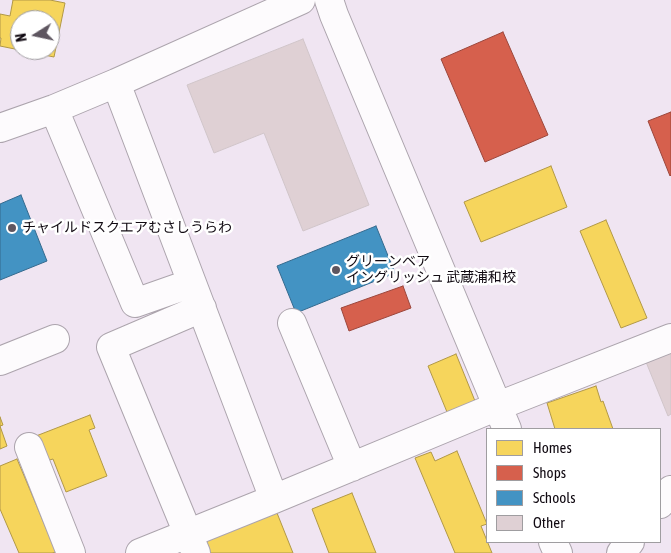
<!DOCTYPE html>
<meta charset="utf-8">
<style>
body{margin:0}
#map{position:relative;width:671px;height:553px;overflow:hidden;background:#f0e5f2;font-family:"Asap Condensed",sans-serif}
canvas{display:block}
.legend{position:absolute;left:486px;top:428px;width:175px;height:115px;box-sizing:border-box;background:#fff;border:1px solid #9f9da0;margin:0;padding:6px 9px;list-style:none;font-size:15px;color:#100911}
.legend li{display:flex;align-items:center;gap:10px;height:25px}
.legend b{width:25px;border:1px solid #9f9da0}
.north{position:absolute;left:10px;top:10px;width:50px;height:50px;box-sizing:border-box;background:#fff;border:1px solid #9f9da0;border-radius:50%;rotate:260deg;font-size:14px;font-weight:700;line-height:20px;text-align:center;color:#100911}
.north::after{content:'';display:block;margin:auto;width:18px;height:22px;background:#5e5660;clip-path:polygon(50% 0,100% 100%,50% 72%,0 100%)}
</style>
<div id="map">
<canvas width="671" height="553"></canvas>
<ul class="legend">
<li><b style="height:14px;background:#f6d55c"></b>Homes</li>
<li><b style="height:14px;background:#d6604d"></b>Shops</li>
<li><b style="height:14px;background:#4393c3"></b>Schools</li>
<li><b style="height:14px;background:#dfd0d4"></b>Other</li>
</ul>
<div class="north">N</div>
</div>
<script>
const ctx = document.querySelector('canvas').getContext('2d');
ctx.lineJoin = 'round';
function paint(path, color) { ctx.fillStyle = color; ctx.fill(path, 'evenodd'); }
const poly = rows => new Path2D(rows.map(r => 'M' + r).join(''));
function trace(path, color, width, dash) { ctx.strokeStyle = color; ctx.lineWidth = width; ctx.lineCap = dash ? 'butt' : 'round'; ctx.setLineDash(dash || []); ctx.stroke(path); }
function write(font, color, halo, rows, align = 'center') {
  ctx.font = font + ' "Asap Condensed","Noto Sans JP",sans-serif'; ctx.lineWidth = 5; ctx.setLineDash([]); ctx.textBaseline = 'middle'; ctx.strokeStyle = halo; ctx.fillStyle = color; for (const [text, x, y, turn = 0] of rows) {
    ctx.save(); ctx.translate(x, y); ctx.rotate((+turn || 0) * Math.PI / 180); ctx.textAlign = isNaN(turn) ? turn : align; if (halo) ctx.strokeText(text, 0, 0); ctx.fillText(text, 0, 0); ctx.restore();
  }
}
const homes = poly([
 [13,0,50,0,65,3,54,57,0,46,1,38,0,38,0,14,10,16,13,0],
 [20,20,50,20,50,50,20,50,20,20],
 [551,166,567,207,481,242,464,202,551,166],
 [606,220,647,318,621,328,580,231,606,220],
 [456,354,475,401,447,412,428,366,456,354],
 [596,386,601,402,603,401,613,429,555,429,547,403,596,386],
 [90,415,95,428,89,430,107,476,66,492,53,459,46,461,36,436,90,415],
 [0,417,3,425,0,426,7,446,0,449,0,417],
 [457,451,487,524,481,526,492,553,455,553,415,458,431,452,435,461,457,451],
 [17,459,56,552,52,553,19,553,0,509,0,466,17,459],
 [352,493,376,553,329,553,312,509,352,493],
 [277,513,293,553,208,553,203,542,277,513]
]);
paint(homes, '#f6d55c');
trace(homes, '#b19846', 1);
const shops = poly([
 [503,32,548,135,485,162,441,59,503,32],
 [671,112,671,175,670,176,648,121,671,112],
 [403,286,411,308,349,331,341,308,403,286]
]);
paint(shops, '#d6604d');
trace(shops, '#9b463b', 1);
const schools = poly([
 [21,195,47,261,0,280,0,204,21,195],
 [376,226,395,273,296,313,277,266,376,226]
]);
paint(schools, '#4393c3');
trace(schools, '#346a8e', 1);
const building = poly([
 [303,39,369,205,303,231,264,133,214,153,187,85,303,39],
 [671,352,671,414,668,416,646,362,671,352]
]);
paint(building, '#dfd0d4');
trace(building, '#d0c5c9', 1);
const minor = poly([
 [329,0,334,15,507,429],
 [116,83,274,499],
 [54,109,135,303,192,283],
 [0,128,54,109,116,83,301,0],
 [292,323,352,467],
 [0,361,55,339],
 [29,447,71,553],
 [660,504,671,490],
 [553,542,558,553],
 [140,553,274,499,498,406,671,338],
 [196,553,111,347,202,308],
 [621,553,630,542]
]);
trace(minor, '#aca4ad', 30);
trace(minor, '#fdfbfd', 28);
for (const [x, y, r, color] of [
 [12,228,5,"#5e5660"],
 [336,270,5,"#5e5660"]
]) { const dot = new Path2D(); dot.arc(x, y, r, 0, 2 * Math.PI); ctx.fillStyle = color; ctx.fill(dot); trace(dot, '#fff', 2); }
write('14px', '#100911', '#fff', [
 ["チャイルドスクエアむさしうらわ",22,228],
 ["グリーンベア",346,262],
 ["イングリッシュ 武蔵浦和校",346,278]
], 'left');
</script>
